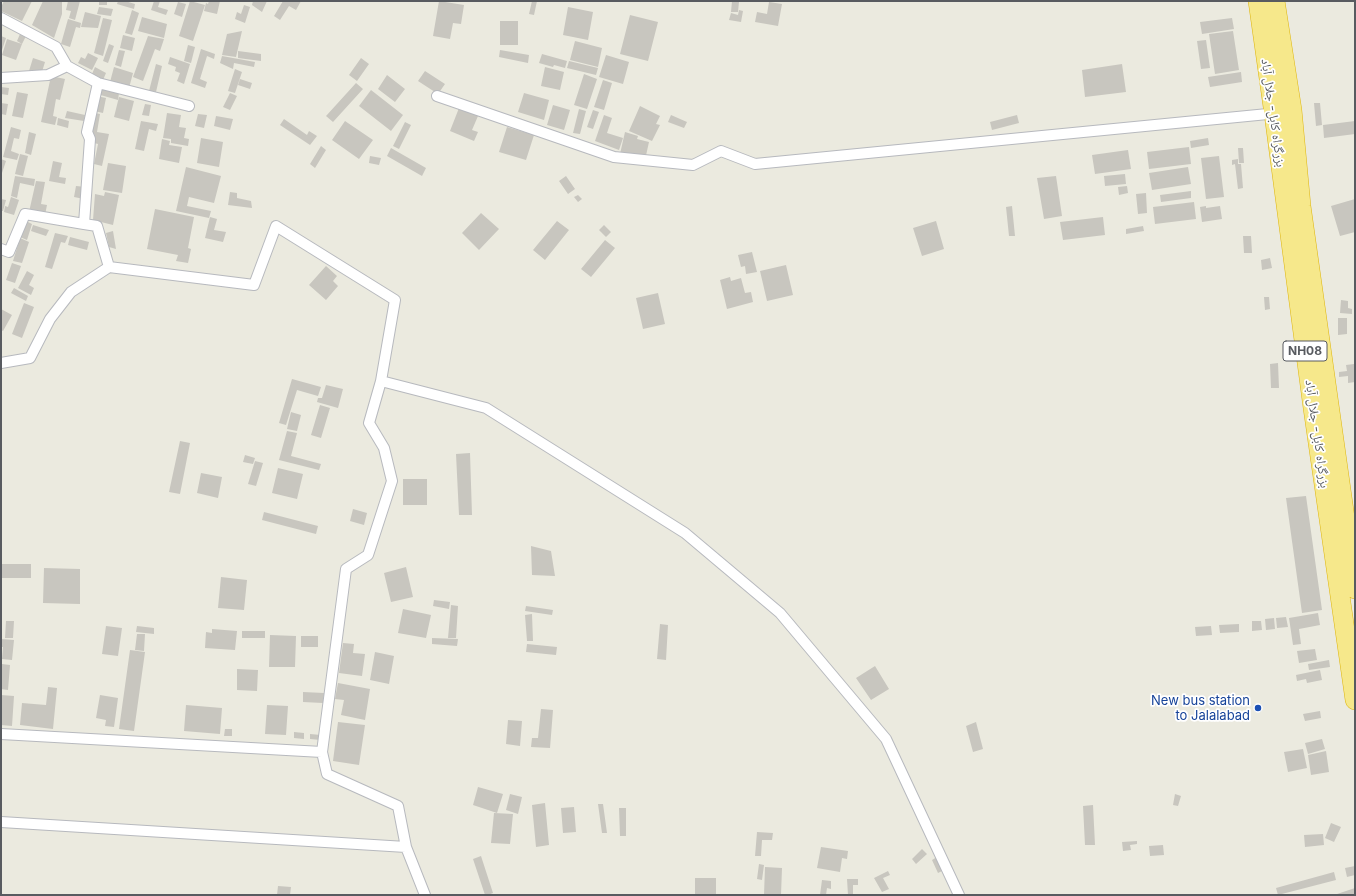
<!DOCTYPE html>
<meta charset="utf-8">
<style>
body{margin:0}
#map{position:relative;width:1356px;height:896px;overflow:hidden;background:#ebeadf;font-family:Inter,sans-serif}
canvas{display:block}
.frame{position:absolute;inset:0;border:2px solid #585b60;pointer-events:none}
</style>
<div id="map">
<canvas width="1356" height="896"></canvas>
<div class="frame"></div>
</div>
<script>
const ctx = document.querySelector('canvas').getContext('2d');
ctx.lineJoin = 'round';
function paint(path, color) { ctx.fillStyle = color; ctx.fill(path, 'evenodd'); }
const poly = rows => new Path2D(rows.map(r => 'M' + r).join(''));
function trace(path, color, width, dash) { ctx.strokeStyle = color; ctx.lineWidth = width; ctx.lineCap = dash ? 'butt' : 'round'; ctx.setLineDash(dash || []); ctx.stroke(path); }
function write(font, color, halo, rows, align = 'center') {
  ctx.font = font + ' Inter,"Noto Naskh Arabic",sans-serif'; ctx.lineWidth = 3.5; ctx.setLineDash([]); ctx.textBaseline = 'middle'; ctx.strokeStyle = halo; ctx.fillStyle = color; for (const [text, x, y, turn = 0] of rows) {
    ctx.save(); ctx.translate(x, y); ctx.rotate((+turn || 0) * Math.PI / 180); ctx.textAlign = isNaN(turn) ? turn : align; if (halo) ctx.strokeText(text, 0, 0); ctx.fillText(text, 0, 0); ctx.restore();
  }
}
paint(poly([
 [4,1,32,1,22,21,1,11,1,7],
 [43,1,62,1,62,14,54,38,32,25],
 [68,1,80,1,75,20,69,18,71,11,66,10],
 [99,1,107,1,107,5,99,5],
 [118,1,125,1,135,4,134,9,117,4],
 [154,1,160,1,158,7,168,10,166,15,151,10],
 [190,1,205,5,193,41,179,36],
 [209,1,220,1,217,14,204,11,206,3,208,4],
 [253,1,267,1,262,12,252,5],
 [283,1,301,1,296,10,289,6,280,20,274,16],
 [439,1,464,5,461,24,453,23,450,39,433,36],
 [532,1,537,1,534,15,529,14],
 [732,1,739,2,738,12,731,12],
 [178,2,186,4,182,17,174,14],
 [769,2,782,4,778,26,755,22,757,12,767,14],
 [244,5,250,7,245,23,235,19,237,12,241,14],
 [99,7,113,9,111,16,97,14],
 [568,7,593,12,588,40,563,35],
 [132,10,139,13,132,35,125,33],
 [739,10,743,11,741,22,729,20,731,13,738,15],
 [85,12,101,16,98,28,81,27],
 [630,15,658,22,648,61,620,54],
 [142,17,167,24,164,38,138,31],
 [103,18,112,20,103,56,94,53],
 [1232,18,1234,29,1202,34,1200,22],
 [68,19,81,23,80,28,76,27,70,47,61,44],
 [500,21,518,21,518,45,500,45],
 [17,29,27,34,22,44,17,41,20,34,16,32],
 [242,31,236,57,222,55,227,34],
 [1233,31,1239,70,1215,74,1209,34],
 [123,35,135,38,132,51,120,48],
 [1,36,6,38,1,53],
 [148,36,164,39,160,51,155,49,143,81,133,77],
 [7,39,22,44,16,60,2,55],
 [1206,40,1210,68,1201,69,1197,41],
 [575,41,602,48,598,67,570,60],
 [109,44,114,46,108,63,103,61],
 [188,45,195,47,191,63,184,61],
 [201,49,215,54,214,59,207,56,200,79,207,82,205,88,191,83],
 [119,50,125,51,121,67,115,65],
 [500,50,529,55,528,63,499,57],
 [238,51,261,54,261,61,238,58],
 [88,53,98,58,92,70,78,63,81,57,85,59],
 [542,54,567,61,565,68,554,65,553,67,539,63],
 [606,55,629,62,623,84,599,77],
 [222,56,255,62,254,67,234,63,233,69,220,63],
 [170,57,190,64,184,84,177,81,180,73,175,71,176,67,168,64],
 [33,58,45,62,41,75,29,71],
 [361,58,369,64,357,81,349,75],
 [569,61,598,68,596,75,567,68],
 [156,64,162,66,156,92,149,91],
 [1122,64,1126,92,1085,97,1082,70],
 [95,67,106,73,103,80,92,74],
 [114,67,133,73,129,88,110,82],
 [545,67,564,72,560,90,541,86],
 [235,69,242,72,235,93,228,91],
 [425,71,445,84,438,94,418,81],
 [1241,72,1242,82,1210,87,1208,77],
 [584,74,597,79,587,109,574,105],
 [387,75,405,89,395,102,378,89],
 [51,76,65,79,60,100,56,99,53,116,57,117,55,125,41,122],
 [240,79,252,83,250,89,238,85],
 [603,80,612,83,604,110,594,107],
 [356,83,363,89,333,122,326,116],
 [1,87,9,88,8,95,1,94],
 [99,87,119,93,118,100,97,94],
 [371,90,403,115,391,131,359,106],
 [17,92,28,94,23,118,12,116],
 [230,93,237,96,230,110,223,107],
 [524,93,549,100,544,120,518,112],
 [97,96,106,98,103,113,94,111],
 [119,97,134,101,129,121,114,117],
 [1,103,8,104,6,115,1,114],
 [1314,103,1320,103,1322,125,1316,126],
 [145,104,151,105,149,116,142,115],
 [553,105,570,110,564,130,547,125],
 [640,106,660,116,656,124,660,125,652,141,629,131],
 [459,108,478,116,472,130,478,132,474,141,450,131],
 [579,109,586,111,580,134,573,133],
 [593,110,599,112,593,129,587,127],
 [67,111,85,115,84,121,65,118],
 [95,113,100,114,97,132,109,134,102,166,94,164,98,144,94,143,95,138,90,136],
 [167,113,181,115,179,127,186,128,184,138,189,139,188,146,171,143,171,139,163,138],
 [198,114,207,115,204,128,195,126],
 [604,115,612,118,607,133,623,138,619,150,595,141],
 [671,115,687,122,684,128,668,122],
 [1017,115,1019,123,992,130,990,122],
 [216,116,233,119,230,130,214,126],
 [58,118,69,121,68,128,57,125],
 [284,119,307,135,309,131,317,136,310,145,280,125],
 [141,121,158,124,156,131,149,129,144,151,135,149],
 [345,121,373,140,359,159,332,140],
 [1355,121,1355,134,1324,138,1323,125],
 [405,122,411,125,399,149,393,146],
 [11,127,21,130,19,139,14,138,11,151,19,154,17,160,3,157],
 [507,127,534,135,526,160,499,152],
 [29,132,36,134,31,155,25,153],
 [625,132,638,136,637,139,649,142,645,160,620,154],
 [201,138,223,142,219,167,197,163],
 [1208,138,1209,145,1191,148,1190,141],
 [162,139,170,141,169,145,182,147,179,163,159,159],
 [321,146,326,150,315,168,310,164],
 [1189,147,1191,164,1149,169,1147,152],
 [391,148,426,168,422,176,387,156],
 [1238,148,1243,148,1244,163,1239,163],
 [1128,150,1131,169,1095,174,1092,155],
 [20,154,28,156,23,176,15,174],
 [370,156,381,158,379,165,369,163],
 [1219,156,1224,197,1206,199,1201,158],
 [1,159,6,161,1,176],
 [1238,159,1238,164,1241,164,1243,188,1238,189,1235,164,1232,165,1232,160],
 [53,161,62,163,59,177,66,178,65,184,49,181],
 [108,163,126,166,122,193,103,190],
 [186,167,221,176,214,203,189,197,187,206,211,211,209,218,176,211],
 [1188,167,1191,184,1152,190,1149,173],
 [1125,174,1126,184,1105,186,1104,176],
 [15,176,35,179,34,186,20,183,17,198,11,196],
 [566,176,575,189,568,194,559,181],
 [1056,176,1062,216,1044,219,1037,178],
 [36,181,45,182,41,204,47,205,45,215,29,212],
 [76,186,86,187,84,199,74,197],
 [1127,186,1128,193,1119,195,1118,187],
 [1191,191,1191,198,1161,202,1160,195],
 [105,192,119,195,113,225,93,220,95,194,104,196],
 [230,192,237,193,237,198,251,201,252,208,228,205],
 [1146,193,1147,213,1138,214,1136,194],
 [578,195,582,199,578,202,574,197],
 [11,197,19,200,14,215,4,212,5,206,8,207],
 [1,199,6,200,3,211,1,211],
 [1355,199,1355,232,1340,236,1331,206],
 [1194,202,1196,219,1155,224,1153,207],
 [1012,206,1015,236,1009,236,1006,207],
 [1206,206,1206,208,1220,206,1222,219,1202,222,1200,207],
 [155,209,194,217,188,248,191,249,188,263,176,261,178,255,147,249],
 [481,213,499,229,479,250,462,233],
 [210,217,217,219,214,230,226,232,223,242,205,238],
 [1103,217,1105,235,1063,240,1060,222],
 [26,221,32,224,27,240,20,237],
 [557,221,569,230,545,260,533,250],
 [936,221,944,249,922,256,913,228],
 [33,225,49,230,46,236,31,231],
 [604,225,611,232,606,237,599,230],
 [1143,226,1144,231,1126,234,1126,229],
 [113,231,116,249,109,247,106,233],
 [55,233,68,236,65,243,61,242,52,269,45,267],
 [1243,236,1251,236,1252,253,1244,253],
 [70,237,89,242,87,250,68,245],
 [20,238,29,242,22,263,13,261],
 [605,240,615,248,591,277,581,269],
 [752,252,757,272,746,274,745,266,741,267,738,255],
 [1270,258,1272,268,1262,270,1261,260],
 [12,263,21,266,15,283,6,280],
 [786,265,793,295,767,301,760,271],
 [326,266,337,276,333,281,338,286,326,300,309,285],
 [27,271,34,275,29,285,34,288,31,295,18,288],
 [730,277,731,281,741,278,745,293,751,292,753,302,727,309,720,280],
 [14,288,28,296,26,301,11,293],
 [658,293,665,324,643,329,636,298],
 [1264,297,1269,297,1270,309,1265,310],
 [1341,300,1348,301,1348,308,1352,309,1352,314,1340,313],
 [24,303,34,307,22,338,12,334],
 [1,309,12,315,3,331,1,330],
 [1338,318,1347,318,1347,334,1338,335],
 [1278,363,1279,388,1271,388,1270,364],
 [1354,364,1355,382,1348,383,1348,376,1339,377,1339,372,1347,371,1346,365],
 [292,379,321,387,318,396,297,390,286,425,279,423],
 [326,385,343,389,338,408,317,402,318,398,322,398],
 [320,405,330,408,321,438,311,435],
 [291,412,301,415,297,431,287,429],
 [287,431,297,433,291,456,321,464,319,470,279,460],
 [180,441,190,443,180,494,169,492],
 [470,453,472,515,459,515,456,454],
 [245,455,255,458,253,464,243,462],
 [255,461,263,463,256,486,248,484],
 [278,468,303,474,297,499,272,493],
 [201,473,222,477,218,498,197,493],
 [403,479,427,479,427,505,403,505],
 [1306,496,1322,610,1302,613,1286,498],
 [353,509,367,513,364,525,350,521],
 [264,512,318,526,316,534,262,520],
 [531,546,551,551,555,576,532,575],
 [1,564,31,564,31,578,1,578],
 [406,567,413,597,391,602,384,573],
 [44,568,80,569,80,604,43,603],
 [221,577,247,580,244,610,218,608],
 [434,600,450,602,449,609,433,606],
 [451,605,458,606,456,638,448,638],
 [526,606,553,610,552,615,525,611],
 [403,609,431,615,426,638,398,633],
 [1318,613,1320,625,1299,629,1301,644,1293,645,1289,618],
 [532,614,533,641,527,641,525,615],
 [1286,617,1288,627,1277,628,1276,618],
 [1274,618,1275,629,1266,630,1265,619],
 [6,621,14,621,13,638,5,638],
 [1252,621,1261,621,1262,630,1252,631],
 [660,624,668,625,666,660,657,659],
 [1239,624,1239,632,1220,633,1219,625],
 [106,626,122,628,118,656,102,654],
 [137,626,154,628,154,634,136,632],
 [1211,626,1212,635,1196,636,1195,627],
 [212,629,237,631,235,650,205,648,206,632,212,633],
 [242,631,265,631,265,638,242,638],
 [137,634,145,634,144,651,135,650],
 [270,635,296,636,295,667,269,667],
 [301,636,318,636,318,647,301,647],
 [432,638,458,639,457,646,432,644],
 [1,639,14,640,12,660,2,659,3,647,1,647],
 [343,643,354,644,353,653,365,654,362,676,339,673],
 [527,644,557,647,556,655,526,652],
 [1315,649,1317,660,1299,663,1297,651],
 [130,650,145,652,134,731,119,729],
 [375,652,394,656,389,684,370,680],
 [1329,660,1330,667,1309,670,1308,664],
 [2,664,10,665,8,690,1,689],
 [875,666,889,689,871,700,856,678],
 [237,669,258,670,257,691,237,690],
 [1320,670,1322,680,1307,683,1306,679,1297,681,1296,675],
 [338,683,370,689,365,720,341,715,344,700,335,699],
 [48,687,57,688,53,729,20,725,22,703,46,705],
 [303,692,324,693,323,703,303,702],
 [1,695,14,696,12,726,1,725],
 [100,695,118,698,114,727,105,726,106,720,96,718],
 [186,705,222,708,220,734,184,731],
 [267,705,288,706,286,735,265,734],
 [541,709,553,710,550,748,531,747,532,738,538,738],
 [1320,711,1321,718,1305,721,1303,714],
 [508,720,522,721,520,746,506,744],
 [338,722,365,725,359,765,333,761],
 [976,722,983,749,973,752,966,726],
 [225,729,232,729,232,736,224,736],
 [294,732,304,733,304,739,294,738],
 [310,734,321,735,321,740,310,739],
 [1322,739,1325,749,1308,754,1305,743],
 [1303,749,1307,768,1288,772,1284,752],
 [1326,751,1329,772,1311,775,1308,755],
 [478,787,503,794,497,813,473,805],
 [510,794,522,797,518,814,506,810],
 [1175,794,1181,796,1178,806,1173,805],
 [545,803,549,845,536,847,532,805],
 [598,804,603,804,607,833,602,833],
 [1093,805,1095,845,1085,845,1083,806],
 [574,807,576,832,563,833,561,808],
 [619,808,626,808,626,836,620,836],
 [494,813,513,814,510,844,491,843],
 [1331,823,1341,827,1334,842,1325,838],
 [757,832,773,833,772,840,762,840,761,856,755,856],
 [1323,834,1324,845,1305,847,1304,835],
 [1137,841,1137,844,1130,845,1131,850,1123,851,1122,842],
 [1163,845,1164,855,1150,856,1149,846],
 [821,847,848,851,847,859,842,858,840,872,817,868],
 [922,849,927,854,916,864,912,859],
 [481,856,493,893,488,895,485,895,473,859],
 [937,857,944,870,938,873,932,860],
 [759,864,764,865,762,880,757,879],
 [1355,866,1355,875,1347,877,1345,868],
 [765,867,782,868,781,895,764,895],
 [888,871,890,875,883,878,889,889,882,892,874,878],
 [1334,872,1336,880,1278,895,1276,888],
 [695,878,716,878,716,895,695,895],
 [847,879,858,879,858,885,853,885,853,895,848,895],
 [822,880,831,881,831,889,827,888,826,895,820,895],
 [278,886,291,887,290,895,277,895],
 [1355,888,1355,895,1334,895]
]), '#c8c6bf');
const street = poly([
 [1,18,56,47,67,66,98,83,189,106],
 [1,78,48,75,67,66],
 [98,83,87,132,90,139,84,224,97,226,109,267],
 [437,96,614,157,693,165,721,151,755,164,1278,113],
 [1,249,9,252,25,214,84,224],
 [1,363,30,358,50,319,71,292,109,267,254,285,276,226,395,300,381,381,369,423,384,448,392,481,368,555,346,569,322,752,327,774,398,806,406,847,425,895],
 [381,381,486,408,685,533,780,613,886,739,959,895],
 [1,734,322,752],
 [1,822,406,847]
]);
const highway = poly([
 [1258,1,1274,114,1313,408,1355,700],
 [1275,1,1292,110,1301,206,1355,589]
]);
trace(street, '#b7b9be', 12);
trace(highway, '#deb50c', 20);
trace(street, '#fff', 10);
trace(highway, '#f6e88b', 19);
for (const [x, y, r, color] of [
 [1258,708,4,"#1a4fb4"]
]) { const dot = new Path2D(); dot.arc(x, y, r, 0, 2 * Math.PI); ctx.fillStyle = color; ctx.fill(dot); trace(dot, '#fff', 1.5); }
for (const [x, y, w] of [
 [1305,351,44]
]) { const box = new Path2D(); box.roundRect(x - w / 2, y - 10, w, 20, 3); ctx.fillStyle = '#fff'; ctx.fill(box); trace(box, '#585b60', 1); }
write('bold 12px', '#585b60', null, [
 ["NH08",1305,351]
]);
write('13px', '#585b60', '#fff', [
 ["بزرگراه کابل- جلال آباد",1273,113,82],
 ["بزرگراه کابل- جلال آباد",1317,434,82]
]);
write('13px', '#164399', '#fff', [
 ["New bus station",1250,701],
 ["to Jalalabad",1250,716]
], 'right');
</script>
